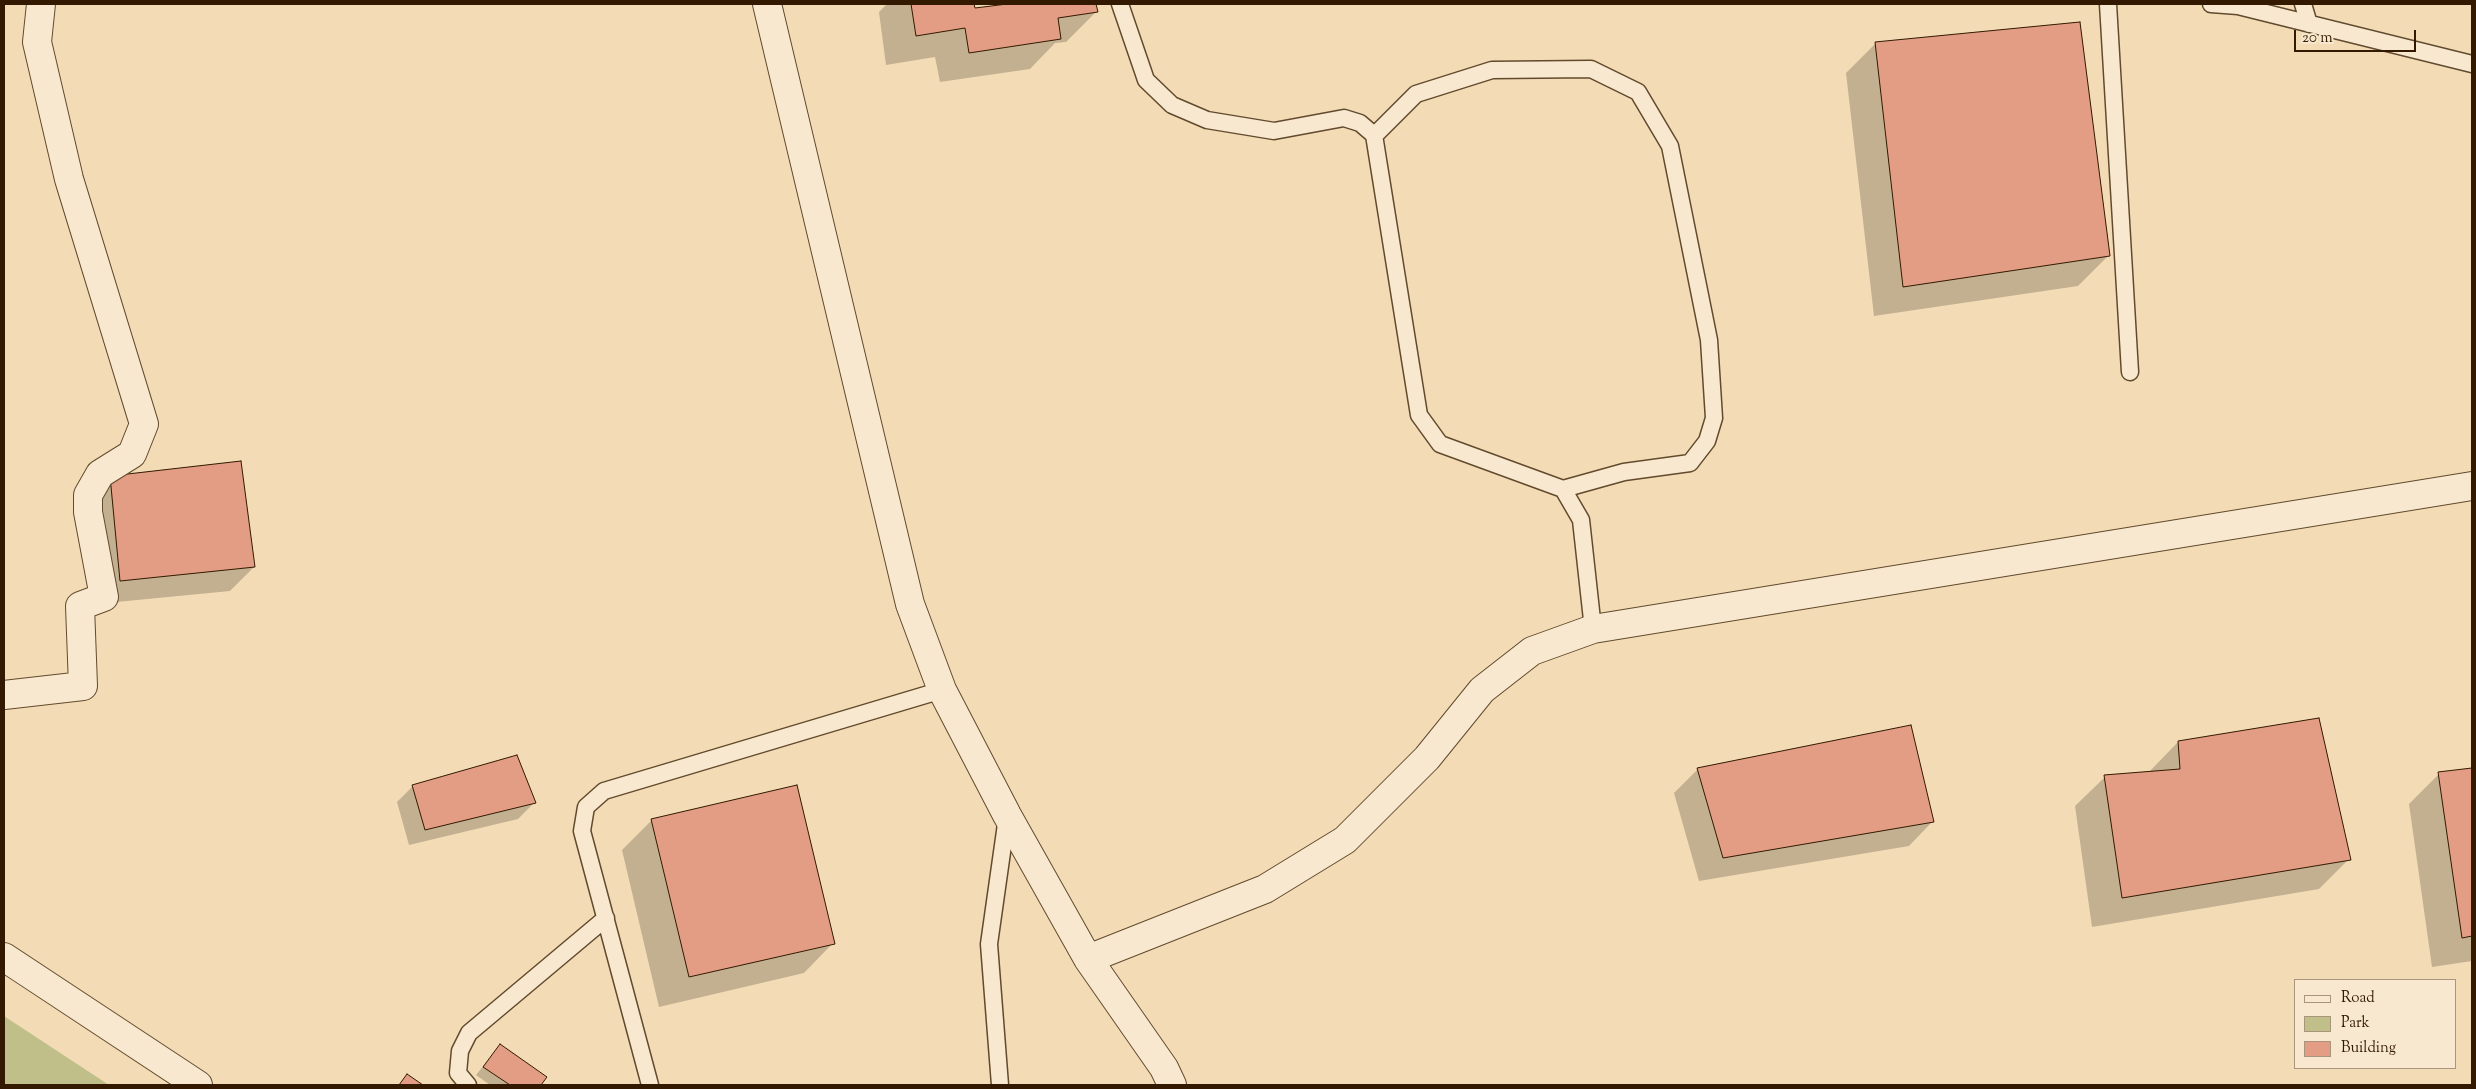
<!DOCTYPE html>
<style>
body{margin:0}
#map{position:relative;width:2476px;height:1089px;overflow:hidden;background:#f3dcb5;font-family:"Sorts Mill Goudy",serif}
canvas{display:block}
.frame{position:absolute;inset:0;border:5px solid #321900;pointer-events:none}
.legend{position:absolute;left:2294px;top:979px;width:162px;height:90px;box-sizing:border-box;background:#f7e8cf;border:1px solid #a8957c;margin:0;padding:6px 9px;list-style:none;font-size:15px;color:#321900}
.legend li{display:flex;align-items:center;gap:10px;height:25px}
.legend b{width:25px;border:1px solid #a8957c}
.scale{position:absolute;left:2294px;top:30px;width:122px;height:22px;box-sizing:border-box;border:2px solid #321900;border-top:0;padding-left:6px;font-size:15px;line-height:18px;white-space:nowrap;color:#321900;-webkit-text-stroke:4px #f7e8cf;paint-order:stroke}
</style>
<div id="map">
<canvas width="2476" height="1089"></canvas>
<div class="frame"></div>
<ul class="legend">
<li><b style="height:6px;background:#f7e8cf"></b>Road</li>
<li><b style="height:14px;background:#c0bf8a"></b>Park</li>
<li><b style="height:14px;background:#e29d84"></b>Building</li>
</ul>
<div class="scale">20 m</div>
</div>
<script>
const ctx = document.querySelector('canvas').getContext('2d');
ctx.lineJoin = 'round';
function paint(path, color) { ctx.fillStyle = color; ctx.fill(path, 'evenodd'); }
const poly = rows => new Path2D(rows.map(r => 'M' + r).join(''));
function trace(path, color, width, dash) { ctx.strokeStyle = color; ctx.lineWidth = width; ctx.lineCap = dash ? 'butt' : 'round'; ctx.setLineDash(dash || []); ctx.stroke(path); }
paint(poly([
 [4,1016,109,1085,4,1085]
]), '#c0bf8a');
paint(poly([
 [887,4,973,4,974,10,1015,4,1095,4,1096,12,1066,42,1055,43,1030,69,940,82,935,57,886,65,879,12],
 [1876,43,2108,256,2078,286,1874,316,1846,73],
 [111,477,254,567,230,591,96,604,87,501],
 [2178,742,2349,859,2319,889,2092,927,2075,806,2105,777,2148,773],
 [1698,769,1932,822,1909,846,1699,881,1674,793],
 [2472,769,2472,961,2432,967,2409,804,2439,774],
 [413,786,534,803,518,819,409,845,397,802],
 [652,820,833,943,804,973,659,1007,622,850],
 [500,1045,545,1077,540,1085,490,1085,476,1075]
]), '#0003');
const building = poly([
 [911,4,974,4,975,8,1007,4,1096,4,1098,12,1058,18,1061,39,969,53,965,28,916,36,911,4],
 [2080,22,2110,256,1903,287,1875,42,2080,22],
 [241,461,255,567,120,581,110,476,241,461],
 [2319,718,2351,860,2122,898,2104,775,2180,769,2178,741,2319,718],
 [1911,725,1934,822,1723,858,1697,768,1911,725],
 [517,755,536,803,425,830,412,785,517,755],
 [2472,768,2472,936,2462,938,2438,772,2472,768],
 [797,785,835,944,689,977,651,819,797,785],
 [500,1044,547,1077,541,1085,510,1085,483,1067,500,1044],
 [407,1074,423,1085,399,1085,407,1074]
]);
paint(building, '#e29d84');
trace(building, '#321900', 1);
const lane = poly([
 [1120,4,1146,80,1172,105,1207,120,1274,131,1344,118,1360,123,1374,135,1419,415,1440,444,1563,489,1581,520,1593,629],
 [2108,4,2130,372],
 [2211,4,2238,6,2472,64],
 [2303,4,2309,24],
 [1374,136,1416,94,1492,70,1591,69,1638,92,1670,146,1709,340,1714,418,1707,441,1690,463,1624,472,1563,489],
 [468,1085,458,1073,460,1051,469,1033,606,918],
 [650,1085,582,831,586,807,604,791,942,690],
 [1000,1085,989,944,1007,817]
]);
const street = poly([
 [767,4,910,604,942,690,1007,815,1088,959,1164,1068,1172,1085],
 [4,695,83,686,80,606,104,597,88,512,88,495,100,474,132,454,144,424,69,179,37,42,41,4],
 [4,957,198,1085],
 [1088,959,1265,889,1345,840,1427,758,1482,690,1532,651,1593,629,2472,486]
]);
trace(lane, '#624a2d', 19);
trace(street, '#624a2d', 30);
trace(lane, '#f7e8cf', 16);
trace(street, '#f7e8cf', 28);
</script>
